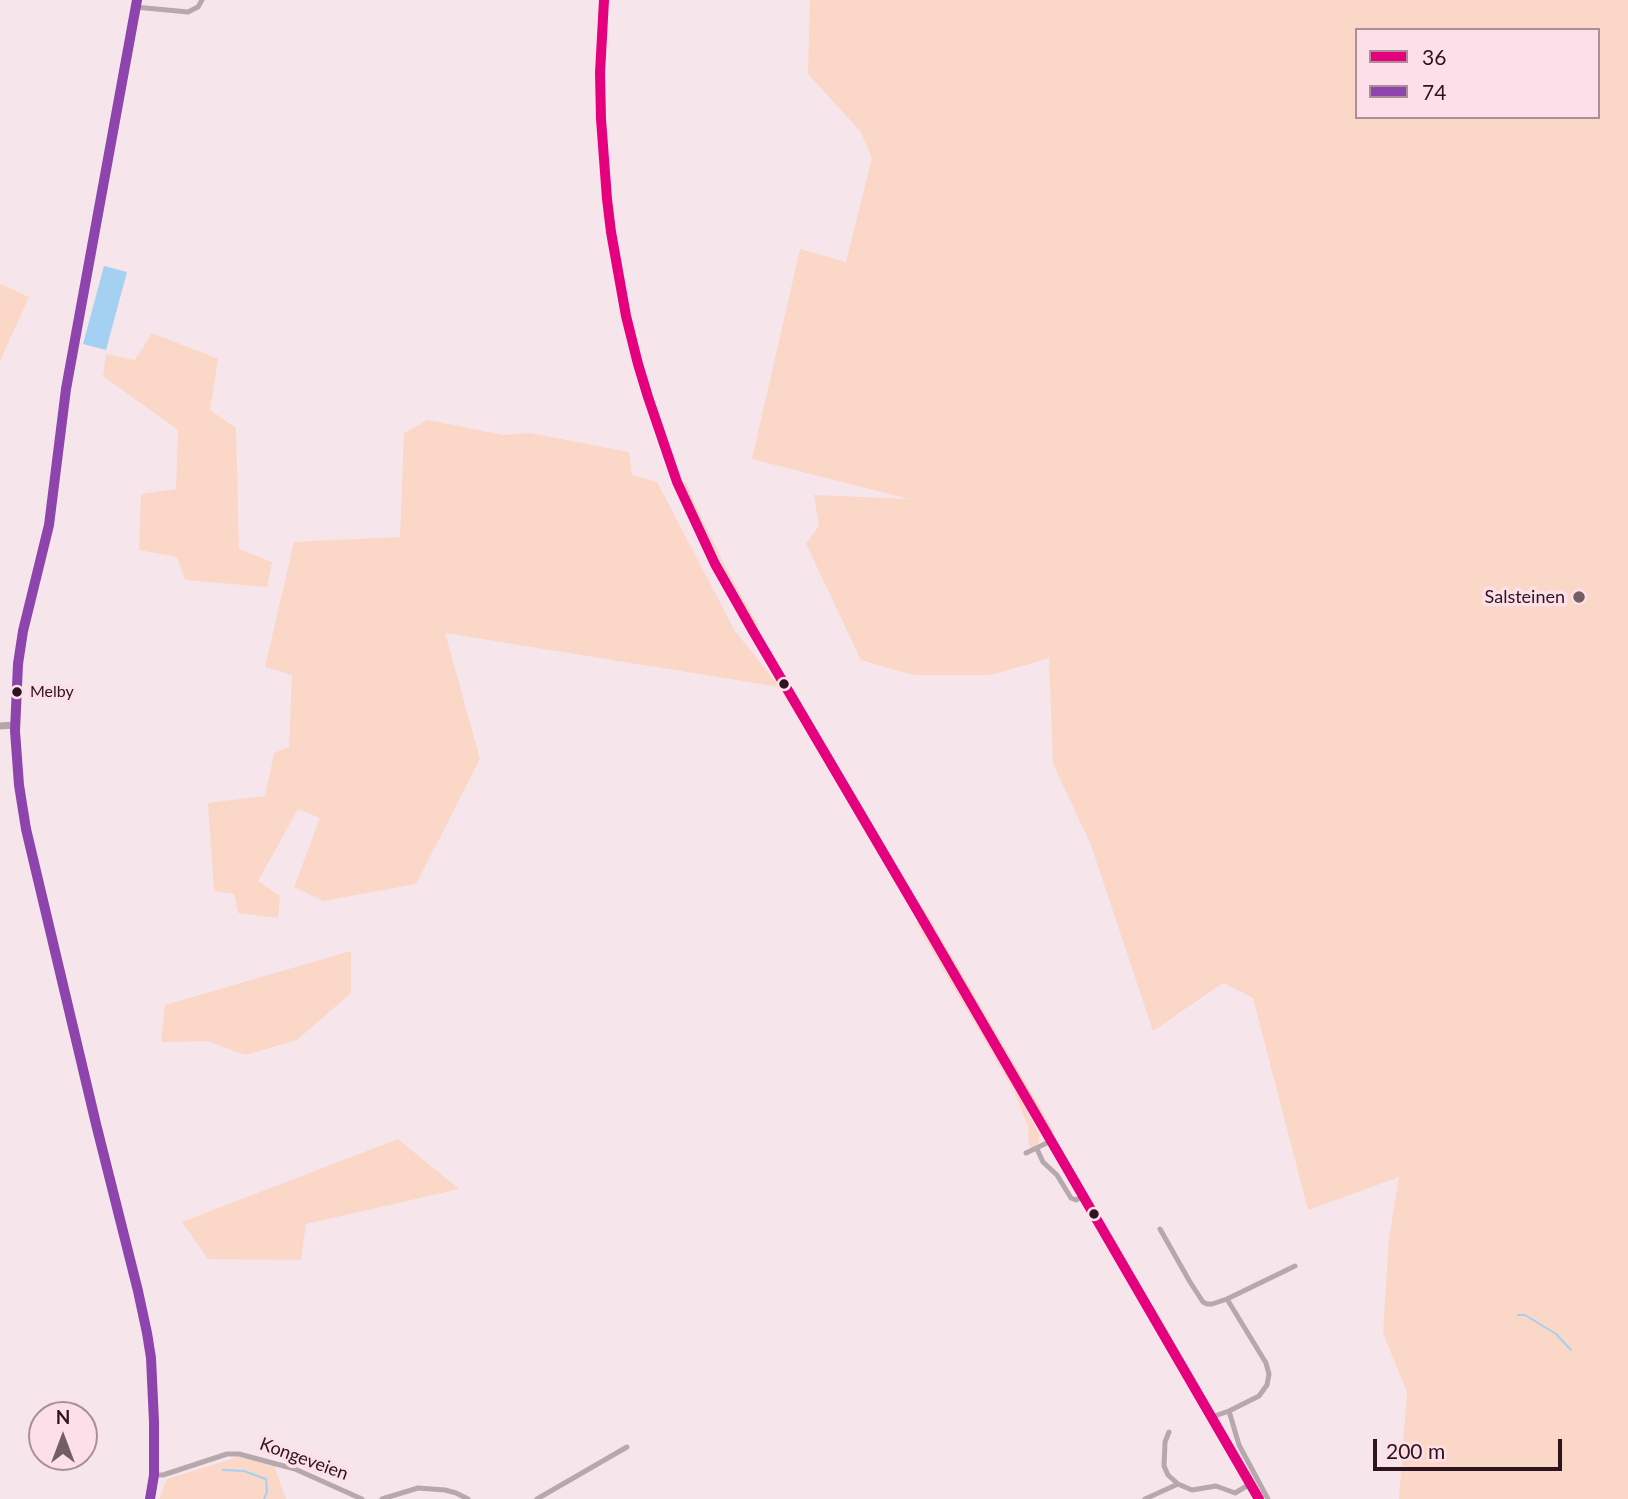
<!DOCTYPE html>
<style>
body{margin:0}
#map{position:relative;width:1628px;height:1499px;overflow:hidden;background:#f6e6eb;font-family:Lato,sans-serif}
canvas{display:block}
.legend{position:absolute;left:1355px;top:28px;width:245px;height:91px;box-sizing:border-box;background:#fddfe9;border:2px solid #aa8e98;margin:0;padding:9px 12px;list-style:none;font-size:21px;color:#2d141e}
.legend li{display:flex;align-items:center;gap:14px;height:35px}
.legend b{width:35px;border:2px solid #aa8e98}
.north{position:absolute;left:28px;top:1401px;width:70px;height:70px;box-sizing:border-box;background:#fddfe9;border:2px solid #aa8e98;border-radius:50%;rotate:0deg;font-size:19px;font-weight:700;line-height:28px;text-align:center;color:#2d141e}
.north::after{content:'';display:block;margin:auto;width:24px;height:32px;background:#735e66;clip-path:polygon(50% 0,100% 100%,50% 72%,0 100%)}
.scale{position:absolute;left:1373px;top:1439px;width:189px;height:32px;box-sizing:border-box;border:4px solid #2d141e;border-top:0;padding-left:9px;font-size:21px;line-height:24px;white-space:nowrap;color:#2d141e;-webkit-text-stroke:5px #fddfe9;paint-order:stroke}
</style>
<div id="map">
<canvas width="1628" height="1499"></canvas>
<ul class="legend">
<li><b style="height:9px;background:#e5007d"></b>36</li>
<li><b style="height:9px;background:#8e44ad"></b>74</li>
</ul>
<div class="north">N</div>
<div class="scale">200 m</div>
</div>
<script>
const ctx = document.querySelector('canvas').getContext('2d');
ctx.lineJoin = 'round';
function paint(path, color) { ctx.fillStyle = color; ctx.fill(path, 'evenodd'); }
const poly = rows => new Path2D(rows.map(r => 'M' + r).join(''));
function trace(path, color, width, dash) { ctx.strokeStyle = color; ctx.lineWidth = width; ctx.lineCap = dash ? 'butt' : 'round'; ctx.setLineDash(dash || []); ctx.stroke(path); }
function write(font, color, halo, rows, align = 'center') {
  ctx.font = font + ' Lato,sans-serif'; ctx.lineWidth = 7; ctx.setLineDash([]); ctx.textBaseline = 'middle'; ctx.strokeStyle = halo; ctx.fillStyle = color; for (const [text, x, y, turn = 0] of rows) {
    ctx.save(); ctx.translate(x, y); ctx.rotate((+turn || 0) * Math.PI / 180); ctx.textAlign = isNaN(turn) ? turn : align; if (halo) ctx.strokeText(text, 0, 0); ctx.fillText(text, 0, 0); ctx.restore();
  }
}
paint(poly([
 [810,0,1628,0,1628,1499,1399,1499,1407,1392,1383,1333,1389,1238,1399,1177,1308,1210,1253,998,1223,983,1153,1031,1091,845,1053,764,1049,658,991,675,913,675,861,660,806,544,819,526,814,495,909,499,752,459,800,249,846,262,872,158,861,132,808,74],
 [1357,30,1598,30,1598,117,1357,117],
 [0,284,29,297,0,361],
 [152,333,218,359,210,410,236,428,239,549,272,562,267,587,185,580,177,557,139,550,141,494,176,489,178,430,103,376,106,354,135,360],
 [428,420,503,435,530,433,629,452,632,475,657,482,735,631,780,687,445,633,480,759,416,884,323,901,294,887,320,818,298,809,258,881,280,896,278,918,238,913,234,894,214,891,208,803,265,796,274,753,289,747,292,675,265,667,294,542,400,537,404,433],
 [686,482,698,511,733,581,759,626,757,627,755,627,711,544,683,484],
 [924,909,1055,1133,1051,1132,967,988,922,910],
 [917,921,1016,1090,1039,1134,1039,1142,1033,1147,1029,1146,1028,1126,1014,1091,916,923],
 [351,951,351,993,297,1040,245,1055,208,1041,161,1042,165,1005],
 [398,1139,459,1189,306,1224,301,1260,208,1259,182,1222],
 [238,1457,274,1465,286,1499,159,1499,167,1479]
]), '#fad7c6');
paint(poly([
 [104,266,127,272,106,350,83,344]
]), '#a4d1f1');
trace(poly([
 [1518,1315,1525,1315,1556,1334,1571,1350],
 [223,1470,244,1471,266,1479,267,1492,264,1499]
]), '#a4d1f1', 2);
trace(poly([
 [135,7,188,12,198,7,202,0],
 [1037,1149,1043,1162,1057,1175,1071,1198,1076,1200,1083,1196],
 [1026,1153,1051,1141],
 [1160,1229,1190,1282,1203,1302,1207,1304,1212,1304,1227,1299,1295,1266],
 [1229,1411,1239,1445,1268,1499],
 [1212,1417,1229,1411,1259,1396,1267,1385,1269,1374,1266,1363,1227,1299],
 [1169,1432,1165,1442,1164,1466,1168,1475,1178,1484,1192,1490,1216,1486,1235,1493,1250,1484],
 [154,1475,163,1475,227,1454,239,1454,295,1469,362,1499],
 [382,1499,418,1488,445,1490,456,1493,468,1499],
 [537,1499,627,1447],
 [1145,1499,1178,1484]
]), '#b6a8ad', 5);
trace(poly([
 [137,0,66,389,49,525,23,631,18,664,15,731,19,785,26,829,96,1124,138,1291,147,1333,151,1358,154,1422,154,1475,150,1499],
 [0,726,15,725]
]), '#b6a6ab', 7);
trace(poly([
 [604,0,600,73,601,119,607,199,611,232,626,316,638,364,648,397,677,482,715,564,753,631,917,910,1259,1499]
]), '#bcabb2', 8);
trace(poly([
 [604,0,600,73,601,119,607,199,611,232,626,316,638,364,648,397,677,482,715,564,753,631,917,910,1259,1499]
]), '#e5007d', 10);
trace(poly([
 [137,0,66,389,49,525,23,631,18,664,15,731,19,785,26,829,96,1124,138,1291,147,1333,151,1358,154,1422,154,1475,150,1499]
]), '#8e44ad', 10);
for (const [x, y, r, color] of [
 [1579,597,7,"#735e66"],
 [784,684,6,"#2d141e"],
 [17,692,6,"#2d141e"],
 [1094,1214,6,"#2d141e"]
]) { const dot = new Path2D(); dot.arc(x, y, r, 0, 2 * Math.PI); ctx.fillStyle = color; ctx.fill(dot); trace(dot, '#fddfe9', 2.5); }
write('16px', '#2d141e', '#fddfe9', [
 ["Melby",30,692]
], 'left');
write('18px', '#2d141e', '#fddfe9', [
 ["Salsteinen",1565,597]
], 'right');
write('18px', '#2d141e', '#fddfe9', [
 ["Kongeveien",304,1459,20]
]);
</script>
